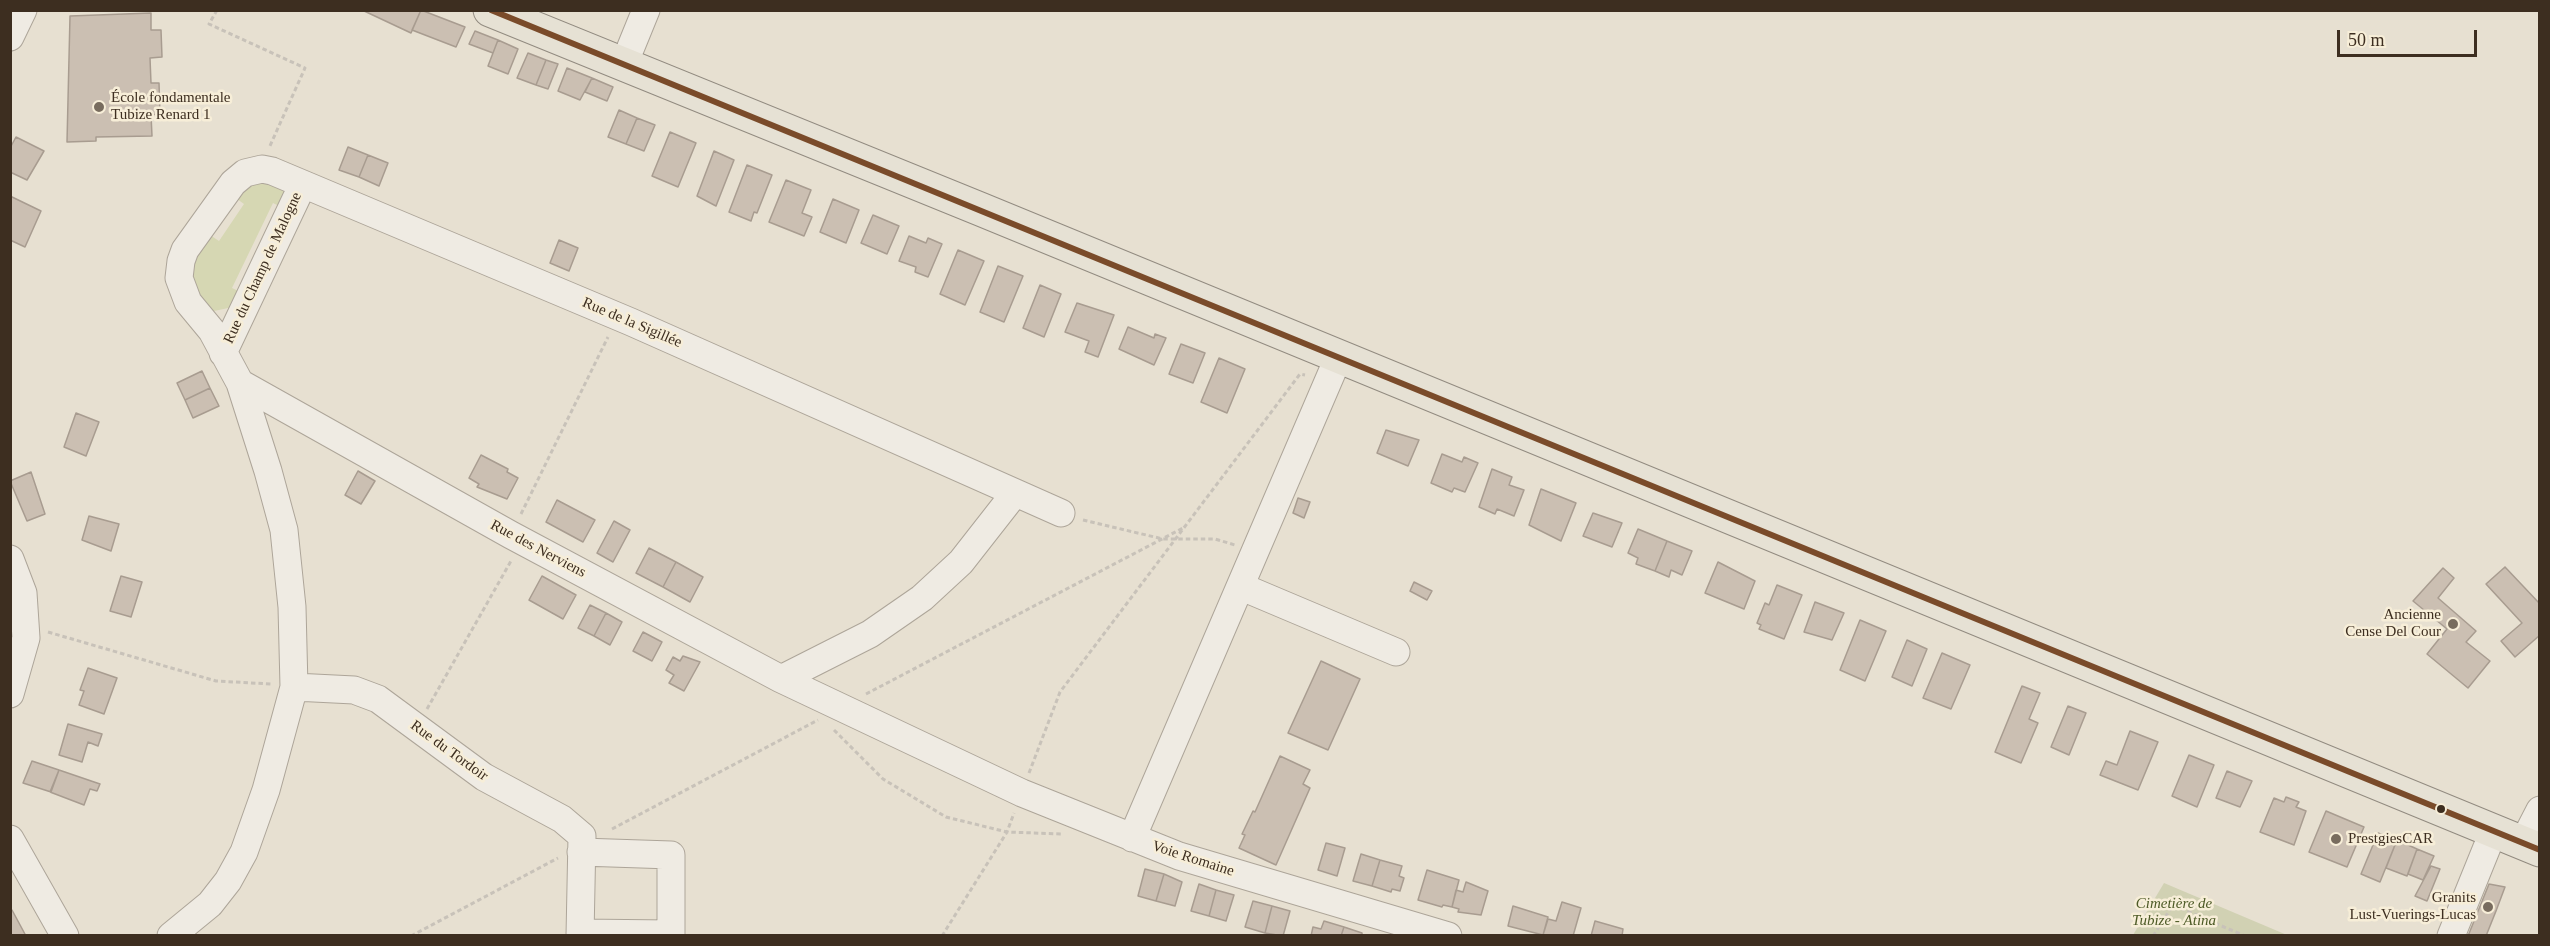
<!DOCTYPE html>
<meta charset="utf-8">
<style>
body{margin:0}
#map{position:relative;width:2550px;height:946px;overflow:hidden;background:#e7e0d1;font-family:"Times New Roman",serif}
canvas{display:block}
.frame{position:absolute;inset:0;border:12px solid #3d2e20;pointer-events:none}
.scale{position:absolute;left:2337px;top:30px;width:140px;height:27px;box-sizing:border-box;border:3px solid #3d2e20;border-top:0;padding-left:8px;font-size:18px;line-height:21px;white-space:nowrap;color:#3d2e20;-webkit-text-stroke:4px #f7eed8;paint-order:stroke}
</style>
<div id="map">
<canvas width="2550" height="946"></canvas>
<div class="frame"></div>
<div class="scale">50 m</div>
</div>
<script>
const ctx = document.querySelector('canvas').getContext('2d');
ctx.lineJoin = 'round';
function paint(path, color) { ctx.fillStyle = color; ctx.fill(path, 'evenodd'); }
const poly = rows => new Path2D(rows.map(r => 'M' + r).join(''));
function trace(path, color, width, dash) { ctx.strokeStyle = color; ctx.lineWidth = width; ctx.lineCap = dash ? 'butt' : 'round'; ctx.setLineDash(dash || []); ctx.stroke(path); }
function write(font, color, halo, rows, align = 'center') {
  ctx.font = font + ' "Times New Roman",serif'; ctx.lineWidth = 5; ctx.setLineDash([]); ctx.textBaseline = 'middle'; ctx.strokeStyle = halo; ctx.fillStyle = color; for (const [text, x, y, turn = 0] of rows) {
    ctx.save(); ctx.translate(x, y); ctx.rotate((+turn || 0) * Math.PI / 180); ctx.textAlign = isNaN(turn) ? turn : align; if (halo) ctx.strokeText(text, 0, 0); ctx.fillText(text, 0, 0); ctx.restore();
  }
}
paint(poly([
 [256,177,284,189,287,196,285,209,273,203,232,288,245,294,233,307,214,311,198,301,189,259,207,233,219,241,244,204,233,196]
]), '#d6d7b3');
paint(poly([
 [2164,883,2287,935,2133,935]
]), '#d1d1b3');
const building = poly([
 [362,10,421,10,411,33,362,10],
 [421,10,465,27,456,47,412,30,421,10],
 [151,13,151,30,161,30,162,57,150,58,151,83,159,83,160,114,151,115,152,136,96,137,96,141,67,142,70,16,151,13],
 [475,31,498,40,493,53,469,44,475,31],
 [498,40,518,49,508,74,488,66,498,40],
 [528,53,546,60,536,85,517,78,528,53],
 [546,60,558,64,548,89,536,85,546,60],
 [567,68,592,78,580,100,558,91,567,68],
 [592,78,613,87,607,101,585,92,592,78],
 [619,110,637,118,626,144,608,137,619,110],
 [637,118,655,125,644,151,626,144,637,118],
 [670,132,696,143,678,187,652,176,670,132],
 [16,137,44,151,27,180,10,172,10,148,16,137],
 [348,147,368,155,359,177,339,170,348,147],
 [714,151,734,160,716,206,697,196,714,151],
 [368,155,388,163,379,186,359,177,368,155],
 [747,165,772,175,757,213,754,212,751,221,729,212,747,165],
 [786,180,811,190,802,213,812,217,804,236,769,222,786,180],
 [10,196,41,211,25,247,10,240,10,196],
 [833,199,859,210,846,243,820,232,833,199],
 [873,215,899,226,887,254,861,243,873,215],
 [909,236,926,243,928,238,942,244,928,277,915,272,916,267,899,261,909,236],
 [559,240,578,248,569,271,550,263,559,240],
 [958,250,984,261,965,305,940,294,958,250],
 [998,266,1023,276,1004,322,980,312,998,266],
 [1040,285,1061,294,1044,337,1023,328,1040,285],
 [1077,303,1114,315,1098,357,1085,352,1089,341,1065,332,1077,303],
 [1128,327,1154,338,1155,334,1166,338,1154,365,1119,349,1128,327],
 [1181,344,1205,353,1193,383,1169,374,1181,344],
 [1219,358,1245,369,1227,413,1201,402,1219,358],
 [202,371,210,388,185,400,177,383,202,371],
 [210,388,219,406,193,418,185,400,210,388],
 [76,413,99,422,86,456,64,447,76,413],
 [1386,430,1419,440,1408,466,1377,453,1386,430],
 [1442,454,1462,462,1464,457,1478,463,1465,492,1454,488,1452,492,1431,483,1442,454],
 [481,455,508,469,507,472,518,478,507,499,477,487,479,484,469,478,481,455],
 [1492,469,1512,477,1509,485,1524,490,1514,516,1497,509,1495,514,1479,507,1492,469],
 [358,471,375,481,361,504,345,495,358,471],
 [31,472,45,514,27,521,10,481,31,472],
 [1541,489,1576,503,1561,541,1529,525,1541,489],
 [1298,498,1310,502,1304,518,1293,513,1298,498],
 [557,500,595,520,583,542,546,522,557,500],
 [1593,513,1622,523,1612,547,1583,536,1593,513],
 [89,516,119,524,111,551,82,540,89,516],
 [614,521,630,530,613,562,597,553,614,521],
 [1638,529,1667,541,1655,571,1636,564,1638,558,1628,553,1638,529],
 [1667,541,1692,551,1682,575,1671,570,1669,577,1655,571,1667,541],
 [649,548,676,562,663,587,636,573,649,548],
 [676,562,703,577,690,602,663,587,676,562],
 [1718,562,1755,581,1744,609,1705,593,1718,562],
 [2505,567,2540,604,2540,635,2515,657,2501,641,2522,623,2486,584,2505,567],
 [2443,568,2454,578,2438,598,2476,631,2466,642,2490,661,2468,688,2427,654,2447,629,2413,601,2443,568],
 [121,576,142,582,131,617,110,611,121,576],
 [542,576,576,595,563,619,529,600,542,576],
 [1414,582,1432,591,1427,600,1410,591,1414,582],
 [1777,585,1802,595,1784,639,1759,629,1761,625,1757,623,1765,603,1769,605,1777,585],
 [1815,602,1844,613,1832,640,1804,632,1815,602],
 [590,605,606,613,594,636,578,628,590,605],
 [606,613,622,622,610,645,594,636,606,613],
 [1860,620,1886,631,1865,681,1840,670,1860,620],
 [643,632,662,642,652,661,633,651,643,632],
 [1907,640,1927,649,1912,686,1892,677,1907,640],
 [1942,653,1970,665,1951,709,1923,698,1942,653],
 [683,656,700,662,684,691,669,683,674,675,666,670,673,657,680,661,683,656],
 [1321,661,1360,679,1328,750,1288,733,1321,661],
 [88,668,117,678,104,714,79,705,84,691,80,690,88,668],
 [2022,686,2040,693,2029,719,2038,723,2021,763,1995,752,2022,686],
 [2068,706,2086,713,2069,755,2051,747,2068,706],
 [68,724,102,734,98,746,88,742,82,762,59,755,68,724],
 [2130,731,2158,742,2138,790,2100,775,2106,761,2117,765,2130,731],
 [2189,755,2214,765,2197,807,2172,796,2189,755],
 [1280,756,1310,770,1303,784,1310,788,1276,865,1239,848,1245,835,1242,834,1253,811,1255,812,1280,756],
 [32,761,59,770,51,792,23,783,32,761],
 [59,770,100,784,97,791,90,789,84,805,50,792,59,770],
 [2227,771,2252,781,2240,807,2216,798,2227,771],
 [2286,797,2299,802,2296,807,2306,811,2294,845,2260,832,2274,798,2284,802,2286,797],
 [2326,811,2364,827,2347,867,2309,852,2326,811],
 [2378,833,2397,840,2380,882,2361,874,2378,833],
 [2397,840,2417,849,2407,876,2386,868,2397,840],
 [1326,843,1345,848,1337,876,1318,870,1326,843],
 [2417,849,2434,856,2423,880,2408,874,2417,849],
 [1361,854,1380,860,1372,886,1353,881,1361,854],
 [1380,860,1402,866,1399,876,1404,878,1400,891,1392,889,1391,892,1372,886,1380,860],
 [2431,866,2440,869,2427,901,2415,896,2431,866],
 [1145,869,1164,874,1156,901,1138,896,1145,869],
 [1427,870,1459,880,1452,907,1443,905,1442,907,1418,900,1427,870],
 [1164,874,1182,882,1175,906,1156,901,1164,874],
 [1466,882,1488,891,1481,915,1458,912,1459,909,1452,907,1456,890,1463,892,1466,882],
 [1199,884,1216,890,1209,916,1191,911,1199,884],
 [2489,884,2505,887,2496,911,2486,936,2468,936,2489,884],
 [1216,890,1234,895,1226,921,1209,916,1216,890],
 [1253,901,1272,906,1265,933,1245,927,1253,901],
 [1562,902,1581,908,1573,936,1543,935,1548,919,1556,921,1562,902],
 [1272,906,1290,911,1283,936,1265,933,1272,906],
 [1513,906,1548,917,1543,935,1508,926,1513,906],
 [10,910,12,910,26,936,10,936,10,910],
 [1324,921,1344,927,1341,936,1311,936,1313,927,1321,929,1324,921],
 [1595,921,1623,929,1622,936,1591,936,1595,921],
 [1344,927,1362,933,1362,936,1341,936,1344,927]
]);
paint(building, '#cbbfb2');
trace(building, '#a89c90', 1.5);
const minor = poly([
 [10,37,23,10],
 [624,64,646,10],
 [223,353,303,184],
 [240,383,511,535,781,679,1022,793,1179,856,1448,936],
 [10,559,23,593,26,638,10,694],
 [1242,587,1396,652],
 [781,679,870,634,922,598,961,562,1015,493],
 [294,687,354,690,378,699,484,777,562,819,582,836,580,936],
 [1132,838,1339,356],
 [10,839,65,936],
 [2523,843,2540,810],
 [581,852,671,855,671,936],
 [580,933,671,934],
 [171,936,210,904,228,881,244,852,266,790,294,687,292,607,284,530,268,471,240,383,212,331,188,302,179,278,181,261,185,250,233,183,245,173,262,169,272,171,303,184,631,322,1061,513],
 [2451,936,2494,830]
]);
const major = poly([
 [490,10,980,209,2540,850]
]);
trace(minor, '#ada599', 29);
trace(major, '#928b80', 35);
trace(poly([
 [217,10,209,24,305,68,269,148],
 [521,514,608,337],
 [1083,520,1163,539,1215,539,1235,545],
 [48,632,216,681,271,684],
 [866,694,1183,528],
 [427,709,511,561],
 [834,730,883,779,946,817,1007,832,1062,834],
 [1029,773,1060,692,1300,374,1305,375],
 [612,829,818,720],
 [411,936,558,858],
 [942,936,1007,832,1014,813],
 [2153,936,2173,905,2245,936]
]), '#c8c2b9', 3, [4.5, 3]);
trace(minor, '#efebe3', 27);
trace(major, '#e6e1d4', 33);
trace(poly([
 [491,10,2540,850]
]), '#7a4b2a', 6);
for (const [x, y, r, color] of [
 [99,107,6,"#786c5e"],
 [2453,624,6,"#786c5e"],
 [2441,809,5,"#3d2e20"],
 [2336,839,6,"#786c5e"],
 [2488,907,6,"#786c5e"]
]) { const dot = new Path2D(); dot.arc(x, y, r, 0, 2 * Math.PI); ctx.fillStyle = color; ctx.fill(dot); trace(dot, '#f7eed8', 2); }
write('15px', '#3d2e20', '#f7eed8', [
 ["École fondamentale",111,98],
 ["Tubize Renard 1",111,115],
 ["Ancienne",2441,615,"right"],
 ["Cense Del Cour",2441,632,"right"],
 ["PrestgiesCAR",2348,839],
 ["Granits",2476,898,"right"],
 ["Lust-Vuerings-Lucas",2476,915,"right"]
], 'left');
write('15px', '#3d2e20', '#f7eed8', [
 ["Rue du Champ de Malogne",263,268,-65],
 ["Rue de la Sigillée",632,323,23],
 ["Rue des Nerviens",538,549,28],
 ["Rue du Tordoir",449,751,36],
 ["Voie Romaine",1193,859,18]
]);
write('italic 15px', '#4d5a26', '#f7eed8', [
 ["Cimetière de",2174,904],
 ["Tubize - Atina",2174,921]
]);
</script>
